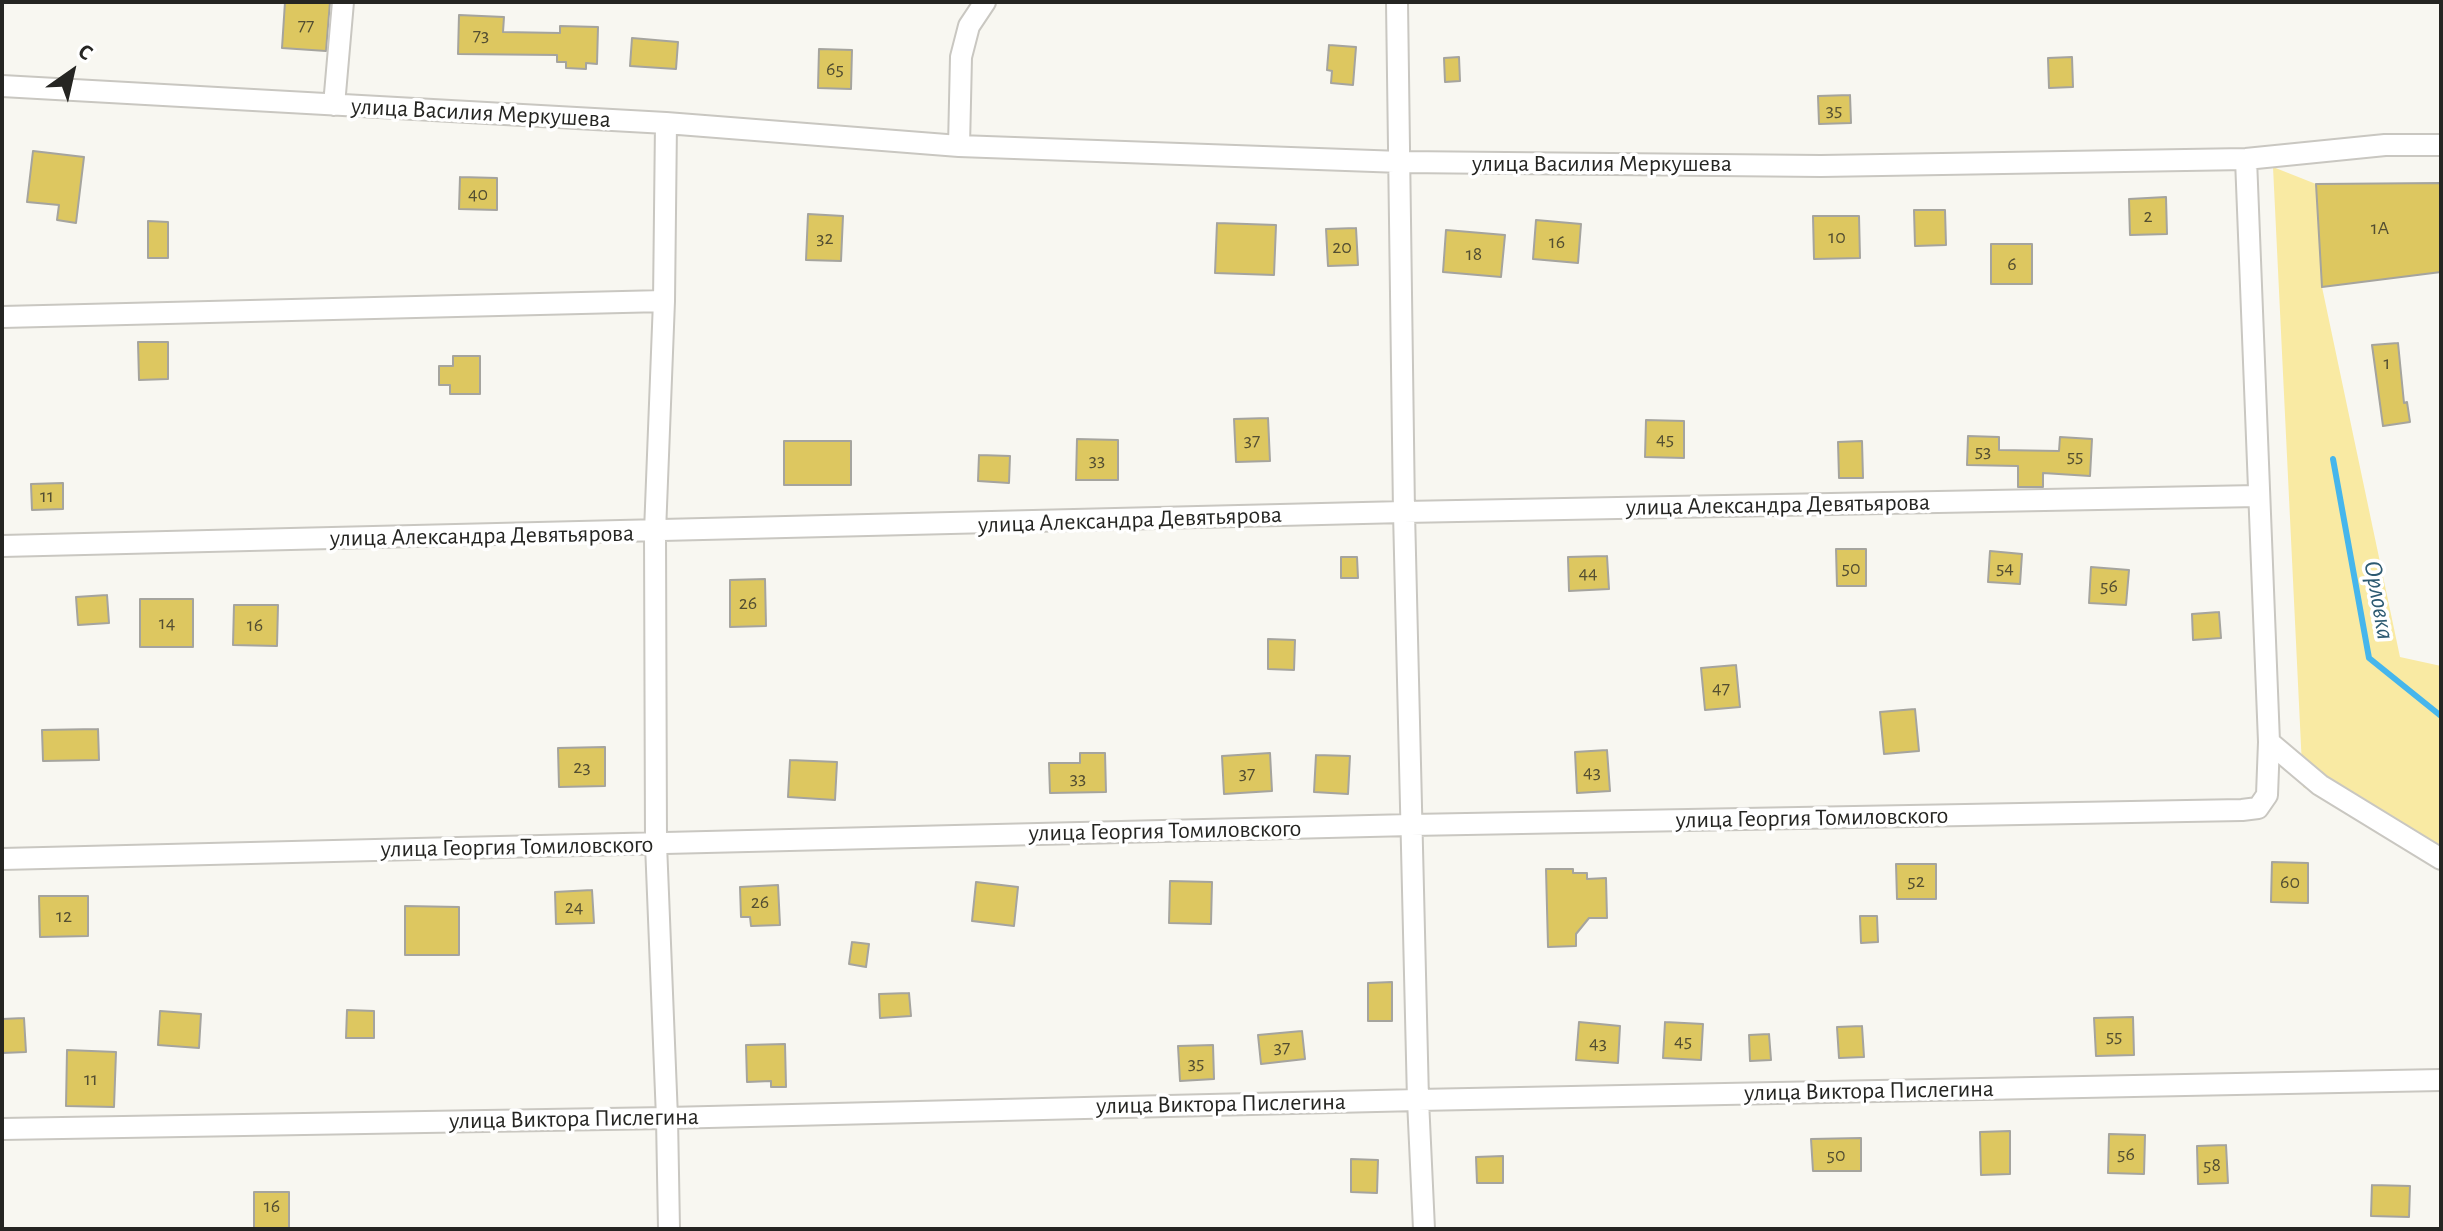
<!DOCTYPE html>
<meta charset="utf-8">
<style>
body{margin:0}
#map{position:relative;width:2443px;height:1231px;overflow:hidden;background:#f8f7f1;font-family:"Alegreya Sans",sans-serif}
canvas{display:block}
.frame{position:absolute;inset:0;border:4px solid #252522;pointer-events:none}
.north{position:absolute;left:32px;top:32px;width:80px;height:80px;-webkit-text-stroke:6px #fff;paint-order:stroke;rotate:34deg;font-size:22px;font-weight:700;line-height:32px;text-align:center;color:#252522}
.north::after{content:'';display:block;margin:auto;width:28px;height:36px;background:#252522;clip-path:polygon(50% 0,100% 100%,50% 72%,0 100%)}
</style>
<div id="map">
<canvas width="2443" height="1231"></canvas>
<div class="frame"></div>
<div class="north">С</div>
</div>
<script>
const ctx = document.querySelector('canvas').getContext('2d');
ctx.lineJoin = 'round';
function paint(path, color) { ctx.fillStyle = color; ctx.fill(path, 'evenodd'); }
const poly = rows => new Path2D(rows.map(r => 'M' + r).join(''));
function trace(path, color, width, dash) { ctx.strokeStyle = color; ctx.lineWidth = width; ctx.lineCap = dash ? 'butt' : 'round'; ctx.setLineDash(dash || []); ctx.stroke(path); }
function write(font, color, halo, rows, align = 'center') {
  ctx.font = font + ' "Alegreya Sans",sans-serif'; ctx.lineWidth = 7; ctx.setLineDash([]); ctx.textBaseline = 'middle'; ctx.strokeStyle = halo; ctx.fillStyle = color; for (const [text, x, y, turn = 0] of rows) {
    ctx.save(); ctx.translate(x, y); ctx.rotate((+turn || 0) * Math.PI / 180); ctx.textAlign = isNaN(turn) ? turn : align; if (halo) ctx.strokeText(text, 0, 0); ctx.fillText(text, 0, 0); ctx.restore();
  }
}
paint(poly([
 [2273,167,2316,184,2322,287,2400,657,2441,666,2441,861,2303,787]
]), '#f9eaa3');
trace(poly([
 [2333,459,2369,658,2441,716]
]), '#46b6ec', 6);
const building = poly([
 [285,2,330,2,326,51,282,48,285,2],
 [459,15,504,17,503,32,560,33,560,26,598,27,597,64,586,63,586,69,566,68,566,62,557,62,557,55,458,54,459,15],
 [632,38,678,42,676,69,630,66,632,38],
 [1329,45,1356,47,1353,85,1331,83,1332,71,1327,70,1329,45],
 [819,49,852,50,851,89,818,88,819,49],
 [1459,57,1460,81,1445,82,1444,58,1459,57],
 [2072,57,2073,87,2049,88,2048,58,2072,57],
 [1850,95,1851,123,1819,124,1818,96,1850,95],
 [33,151,84,157,76,223,57,220,59,205,27,202,33,151],
 [460,177,497,178,497,210,459,209,460,177],
 [2441,183,2441,272,2322,287,2316,184,2441,183],
 [2166,197,2167,234,2130,235,2129,199,2166,197],
 [1914,210,1945,210,1946,245,1915,246,1914,210],
 [808,214,843,216,841,261,806,260,808,214],
 [1813,216,1859,216,1860,258,1814,259,1813,216],
 [1536,220,1581,224,1578,263,1533,259,1536,220],
 [148,221,168,222,168,258,148,258,148,221],
 [1217,223,1276,225,1274,275,1215,273,1217,223],
 [1356,228,1358,265,1328,266,1326,229,1356,228],
 [1446,230,1505,235,1501,277,1443,272,1446,230],
 [1991,244,2032,244,2032,284,1991,284,1991,244],
 [138,342,168,342,168,379,139,380,138,342],
 [2398,343,2404,403,2407,402,2410,422,2383,426,2372,345,2398,343],
 [453,356,480,356,480,394,450,394,450,385,439,385,439,366,453,366,453,356],
 [1268,418,1270,461,1236,462,1234,419,1268,418],
 [1646,420,1684,421,1684,458,1645,457,1646,420],
 [1968,436,1999,437,1999,450,2059,451,2060,437,2092,439,2090,476,2043,473,2043,487,2018,487,2018,466,1967,465,1968,436],
 [1077,439,1118,440,1118,480,1076,480,1077,439],
 [784,441,851,441,851,485,784,485,784,441],
 [1862,441,1863,478,1839,478,1838,442,1862,441],
 [979,455,1010,456,1009,483,978,481,979,455],
 [63,483,63,509,32,510,31,484,63,483],
 [1836,549,1866,549,1866,586,1837,586,1836,549],
 [1990,551,2022,554,2020,584,1988,582,1990,551],
 [1607,556,1609,589,1569,591,1568,557,1607,556],
 [1341,557,1357,557,1358,578,1341,578,1341,557],
 [2091,567,2129,570,2126,605,2089,603,2091,567],
 [765,579,766,626,730,627,730,580,765,579],
 [107,595,109,623,78,625,76,597,107,595],
 [140,599,193,599,193,647,140,647,140,599],
 [234,605,278,605,277,646,233,645,234,605],
 [2219,612,2221,638,2193,640,2192,614,2219,612],
 [1268,639,1295,640,1294,670,1268,669,1268,639],
 [1736,665,1740,707,1705,710,1701,668,1736,665],
 [1915,709,1919,751,1884,754,1880,712,1915,709],
 [98,729,99,760,43,761,42,730,98,729],
 [605,747,605,786,559,787,558,748,605,747],
 [1607,750,1610,791,1577,793,1575,752,1607,750],
 [1080,753,1105,753,1106,792,1050,793,1049,763,1080,763,1080,753],
 [1270,753,1272,791,1224,794,1222,756,1270,753],
 [1316,755,1350,756,1348,794,1314,792,1316,755],
 [790,760,837,762,835,800,788,797,790,760],
 [2272,862,2308,863,2308,903,2271,902,2272,862],
 [1896,864,1936,864,1936,899,1897,899,1896,864],
 [1546,869,1573,869,1573,873,1587,873,1587,879,1606,878,1607,918,1589,918,1576,934,1576,946,1548,947,1546,869],
 [1170,881,1212,882,1211,924,1169,923,1170,881],
 [976,882,1018,887,1014,926,972,921,976,882],
 [778,885,780,925,751,926,750,917,741,917,740,887,778,885],
 [592,890,594,923,556,924,555,892,592,890],
 [39,896,88,896,88,936,40,937,39,896],
 [405,906,459,907,459,955,405,955,405,906],
 [1860,916,1877,916,1878,942,1861,943,1860,916],
 [852,942,869,944,866,967,849,964,852,942],
 [1392,982,1392,1021,1368,1021,1368,983,1392,982],
 [909,993,911,1016,880,1018,879,994,909,993],
 [347,1010,374,1011,374,1038,346,1038,347,1010],
 [160,1011,201,1014,199,1048,158,1045,160,1011],
 [2133,1017,2134,1055,2096,1056,2094,1018,2133,1017],
 [24,1018,26,1052,2,1053,2,1019,24,1018],
 [1579,1022,1620,1026,1618,1063,1576,1060,1579,1022],
 [1665,1022,1703,1024,1701,1060,1663,1058,1665,1022],
 [1862,1026,1864,1057,1839,1058,1837,1027,1862,1026],
 [1302,1031,1305,1059,1261,1064,1258,1035,1302,1031],
 [1769,1034,1771,1060,1750,1061,1749,1035,1769,1034],
 [785,1044,786,1087,771,1087,771,1081,747,1082,746,1045,785,1044],
 [1213,1045,1214,1079,1180,1081,1178,1046,1213,1045],
 [67,1050,116,1052,114,1107,66,1106,67,1050],
 [2010,1131,2010,1174,1981,1175,1980,1132,2010,1131],
 [2109,1134,2145,1135,2144,1174,2108,1173,2109,1134],
 [1861,1138,1861,1171,1813,1171,1811,1139,1861,1138],
 [2226,1145,2228,1183,2198,1184,2197,1146,2226,1145],
 [1503,1156,1503,1183,1477,1183,1476,1157,1503,1156],
 [1351,1159,1378,1160,1377,1193,1351,1192,1351,1159],
 [2372,1185,2410,1186,2409,1217,2371,1216,2372,1185],
 [254,1192,289,1192,289,1229,254,1229,254,1192]
]);
paint(building, '#ddc760');
trace(building, '#a5a49e', 2);
const street = poly([
 [1397,2,1404,512,1418,1100,1424,1229],
 [2,86,666,123,959,146,1401,162,1821,166,2246,159,2385,145,2441,145],
 [334,105,343,2],
 [666,123,664,301,655,532,656,844,667,1118,669,1229],
 [959,146,961,57,969,26,985,2],
 [2246,159,2269,742,2320,785,2441,859],
 [2,317,664,301],
 [2,546,1404,512,2258,496],
 [2,859,1411,825,2242,810,2258,808,2267,795,2269,742],
 [2,1129,667,1118,1418,1100,2441,1080]
]);
trace(street, '#c9c7c1', 24);
trace(street, '#fff', 20);
write('20px', '#534e32', null, [
 ["77",306,25],
 ["73",481,35],
 ["65",835,69],
 ["35",1834,110],
 ["40",478,194],
 ["2",2148,216],
 ["1А",2380,228],
 ["10",1837,237],
 ["32",825,238],
 ["16",1557,242],
 ["20",1342,247],
 ["18",1474,254],
 ["6",2012,264],
 ["1",2387,363],
 ["45",1665,439],
 ["37",1252,440],
 ["53",1983,451],
 ["55",2075,456],
 ["33",1097,460],
 ["11",47,496],
 ["50",1851,568],
 ["54",2005,568],
 ["44",1588,573],
 ["56",2109,586],
 ["26",748,603],
 ["14",167,623],
 ["16",255,625],
 ["47",1721,688],
 ["23",582,767],
 ["43",1592,772],
 ["37",1247,773],
 ["33",1078,778],
 ["52",1916,881],
 ["60",2290,882],
 ["26",760,902],
 ["24",574,907],
 ["12",64,916],
 ["55",2114,1036],
 ["45",1683,1041],
 ["43",1598,1043],
 ["37",1282,1047],
 ["35",1196,1063],
 ["11",91,1079],
 ["56",2126,1154],
 ["50",1836,1155],
 ["58",2212,1165],
 ["16",272,1206]
]);
write('24px', '#252522', '#fff', [
 ["улица Василия Меркушева",481,113,3],
 ["улица Василия Меркушева",1602,164],
 ["улица Александра Девятьярова",1778,505,-1],
 ["улица Александра Девятьярова",1130,520,-2],
 ["улица Александра Девятьярова",482,536,-1],
 ["улица Георгия Томиловского",1812,818,-1],
 ["улица Георгия Томиловского",1165,831,-1],
 ["улица Георгия Томиловского",517,847,-1],
 ["улица Виктора Пислегина",1869,1091,-1],
 ["улица Виктора Пислегина",1221,1104,-1],
 ["улица Виктора Пислегина",574,1119,-1]
]);
write('italic 26px', '#2d5a71', '#fff', [
 ["Орловка",2379,600,80]
]);
</script>
